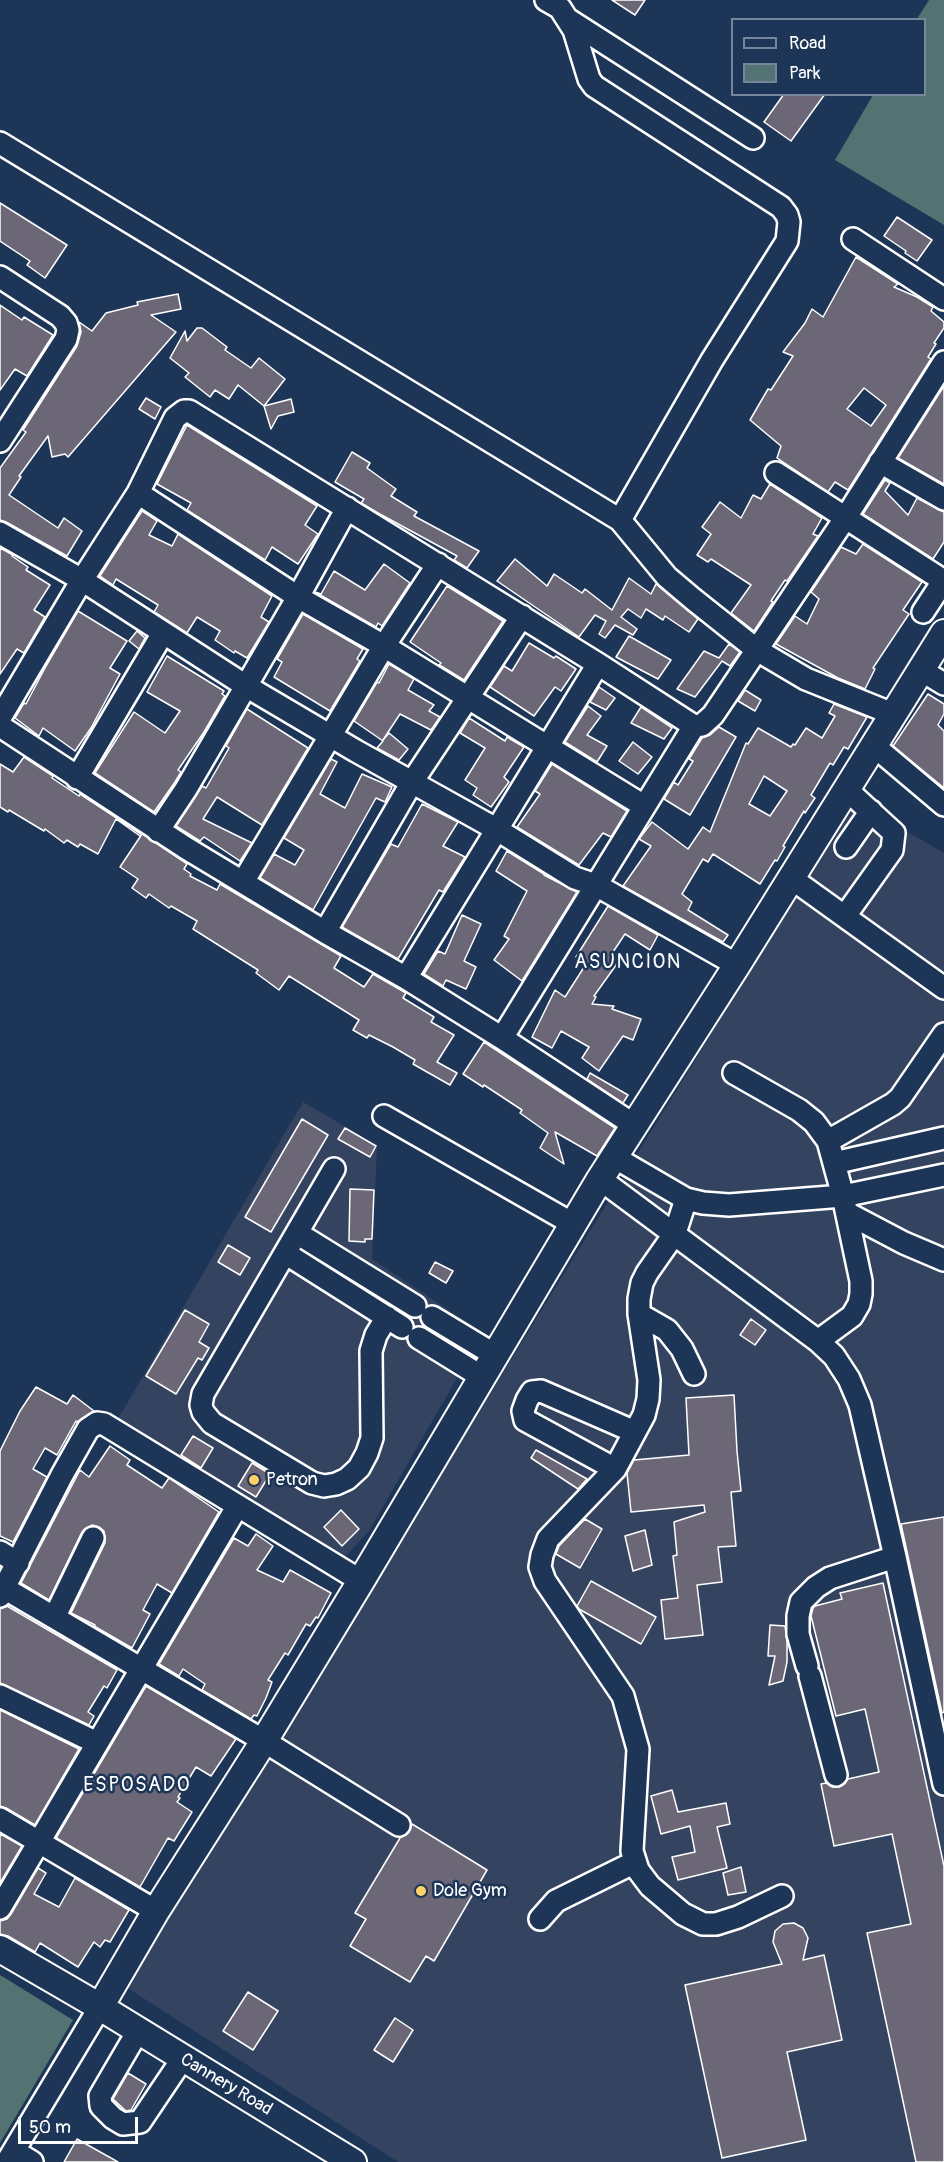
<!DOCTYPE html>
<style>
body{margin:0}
#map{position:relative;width:944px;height:2162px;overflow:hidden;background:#1d3557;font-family:Pangolin,sans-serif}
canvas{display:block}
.legend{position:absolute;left:731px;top:18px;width:195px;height:78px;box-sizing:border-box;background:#1d3557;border:2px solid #77869a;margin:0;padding:8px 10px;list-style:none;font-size:18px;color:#fff}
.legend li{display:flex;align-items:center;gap:12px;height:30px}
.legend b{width:30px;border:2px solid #77869a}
.scale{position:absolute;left:18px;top:2117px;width:120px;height:27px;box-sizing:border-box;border:3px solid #fff;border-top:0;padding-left:8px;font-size:18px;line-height:21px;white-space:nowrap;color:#fff;-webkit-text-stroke:4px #1d3557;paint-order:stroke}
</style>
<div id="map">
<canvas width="944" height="2162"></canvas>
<ul class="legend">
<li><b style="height:8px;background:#1d3557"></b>Road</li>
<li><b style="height:16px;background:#527372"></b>Park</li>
</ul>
<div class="scale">50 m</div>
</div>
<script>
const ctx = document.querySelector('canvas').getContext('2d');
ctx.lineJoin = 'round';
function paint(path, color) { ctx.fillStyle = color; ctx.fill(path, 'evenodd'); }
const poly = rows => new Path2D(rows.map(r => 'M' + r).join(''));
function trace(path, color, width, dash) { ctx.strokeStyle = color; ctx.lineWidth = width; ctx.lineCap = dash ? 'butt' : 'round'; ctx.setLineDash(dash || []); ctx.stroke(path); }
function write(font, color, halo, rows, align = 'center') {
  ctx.font = font + ' Pangolin,sans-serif'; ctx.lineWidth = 5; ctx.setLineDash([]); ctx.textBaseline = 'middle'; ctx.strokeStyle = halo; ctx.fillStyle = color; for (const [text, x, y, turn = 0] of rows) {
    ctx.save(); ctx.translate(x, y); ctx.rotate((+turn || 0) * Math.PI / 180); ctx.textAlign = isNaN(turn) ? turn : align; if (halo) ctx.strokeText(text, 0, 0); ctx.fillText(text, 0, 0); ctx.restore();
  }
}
paint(poly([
 [854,801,944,853,944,2162,398,2162,126,1987],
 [303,1102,377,1145,372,1259,483,1333,369,1531,344,1558,118,1419]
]), '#344460');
paint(poly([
 [929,0,944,0,944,225,835,160,873,95,924,94,924,20,917,19],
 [0,1975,73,2020,0,2143]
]), '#527372');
const building = poly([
 [612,0,645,0,635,15,612,0],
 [784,94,825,94,791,141,764,122,784,94],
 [0,203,67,245,45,278,27,265,30,261,0,241,0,203],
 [897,217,932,240,917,261,905,253,906,251,884,236,897,217],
 [856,257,898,284,894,287,917,297,933,307,931,311,944,322,944,328,934,343,936,344,928,357,931,359,848,490,835,482,828,492,777,458,781,446,750,420,768,389,771,390,793,356,783,352,805,323,812,309,823,317,856,257],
 [864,388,886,405,871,426,847,409,864,388],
 [178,294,181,309,151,315,176,332,68,457,65,454,52,457,48,436,19,476,21,477,9,495,58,528,64,518,82,531,67,556,6,522,0,520,0,468,26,432,23,430,77,346,81,332,79,322,92,331,106,313,138,305,137,302,178,294],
 [0,305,22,320,24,317,53,335,27,376,15,369,0,390,0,305],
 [197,328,202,328,227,347,225,350,251,368,259,358,285,379,264,406,238,385,229,399,215,390,210,397,185,377,189,373,170,358,185,331,187,341,197,328],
 [944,386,944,484,898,458,944,386],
 [146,398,161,407,155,419,139,409,146,398],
 [291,399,294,412,278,416,271,429,264,406,291,399],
 [187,425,317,506,305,525,318,534,298,564,272,547,265,560,187,510,191,503,157,484,187,425],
 [352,452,370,463,367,468,396,489,391,496,417,512,414,516,479,551,467,568,454,560,457,556,378,513,361,503,364,499,335,482,352,452],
 [885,480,890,483,885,491,908,515,917,498,944,512,944,542,933,559,863,514,885,480],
 [770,484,822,518,813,534,818,536,787,581,785,580,771,601,773,602,754,631,731,613,751,585,711,559,708,562,697,555,711,534,702,527,720,502,741,518,753,495,761,499,770,484],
 [142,511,157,521,149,535,172,546,178,534,272,596,261,617,269,622,247,658,235,651,234,653,215,640,220,631,197,617,187,633,154,612,158,605,116,579,113,585,100,576,142,511],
 [863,544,922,582,903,610,909,614,873,668,875,669,865,689,838,678,776,644,795,616,807,624,819,599,811,592,841,547,856,554,863,544],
 [0,548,13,555,12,556,28,567,26,570,50,585,34,610,45,617,24,653,17,649,0,674,0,548],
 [515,559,547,586,554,574,582,593,585,589,612,610,629,578,651,594,656,584,698,619,689,632,665,616,663,620,646,609,641,618,628,609,621,617,637,629,633,635,615,625,605,638,599,634,606,621,595,615,579,637,497,581,515,559],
 [384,564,410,583,382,626,378,623,376,627,315,592,321,594,334,571,365,590,384,564],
 [447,586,503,621,464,680,441,666,439,665,441,663,410,642,447,586],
 [78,611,127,641,110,668,120,674,91,728,75,751,43,728,39,736,15,718,24,703,26,704,46,666,78,611],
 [303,614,363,649,357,659,360,661,330,711,274,677,282,662,277,659,303,614],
 [137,631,145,638,139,649,129,641,137,631],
 [629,636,671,660,658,679,616,657,629,636],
 [529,643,554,658,556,656,576,669,561,691,555,687,534,716,490,687,504,666,512,671,529,643],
 [729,644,740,652,730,666,722,661,695,697,677,689,704,651,719,658,729,644],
 [167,656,224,691,222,694,225,696,204,732,178,770,181,772,175,782,154,812,95,773,134,712,165,733,180,711,147,692,167,656],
 [389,664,414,679,408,690,434,705,429,711,440,717,431,730,400,714,383,740,389,733,408,749,399,760,377,748,383,741,354,721,377,682,379,683,389,664],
 [599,687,615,698,606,710,590,702,599,687],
 [745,690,761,700,755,711,738,701,745,690],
 [928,694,944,704,944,714,938,725,944,731,944,788,893,746,928,694],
 [834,704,867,717,848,749,844,747,833,765,830,763,811,795,815,798,805,813,804,811,783,846,785,847,777,861,775,860,760,884,713,854,708,862,703,859,682,894,692,902,688,910,728,935,723,942,623,886,651,846,639,839,652,822,688,849,703,827,710,832,746,743,748,744,758,728,791,747,793,744,795,745,806,728,822,738,835,716,829,713,834,704],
 [764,776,787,791,770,816,749,804,764,776],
 [588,706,601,716,587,735,607,746,597,762,565,742,588,706],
 [641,707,672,728,664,739,631,723,641,707],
 [247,709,308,748,262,825,217,797,203,819,252,843,240,861,204,837,200,841,176,826,202,786,206,788,229,748,226,746,247,709],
 [469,718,505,741,507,737,524,747,504,777,509,782,491,807,473,795,477,788,465,780,485,748,460,733,469,718],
 [719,727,736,737,690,815,664,799,674,782,678,785,693,761,689,759,702,738,710,735,719,727],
 [633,742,652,757,638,774,619,761,633,742],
 [24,757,53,776,52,778,79,796,80,794,141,834,140,836,116,819,98,854,80,844,78,847,67,840,64,843,45,829,44,831,9,810,8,812,0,807,0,764,13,772,24,757],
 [331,759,337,762,320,794,345,808,362,774,392,787,385,802,376,798,313,910,260,878,274,854,295,865,304,850,284,838,331,759],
 [552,764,627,811,611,837,603,833,579,865,517,827,540,794,535,791,552,764],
 [422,804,458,822,443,846,465,857,443,892,439,890,398,959,342,927,391,844,398,847,422,804],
 [142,834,187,864,184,869,191,874,190,876,217,890,220,884,341,956,334,968,364,987,373,974,406,993,403,998,434,1017,431,1022,454,1035,437,1062,457,1073,450,1085,413,1064,415,1060,393,1047,369,1035,367,1038,353,1030,359,1020,289,976,279,990,256,973,258,970,193,929,197,921,171,906,169,908,149,894,146,898,132,888,138,879,120,867,142,834],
 [507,851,544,874,544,875,577,892,522,981,494,960,509,939,504,936,527,891,496,871,507,851],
 [608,906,658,935,650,950,625,934,611,955,619,961,594,996,596,997,592,1004,614,1006,612,1009,641,1019,633,1040,623,1036,599,1071,582,1058,589,1047,561,1031,552,1048,532,1037,555,990,565,997,586,964,576,957,608,906],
 [462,915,481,924,464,961,476,967,466,989,446,980,443,986,424,974,438,951,445,954,462,915],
 [484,1042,615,1128,597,1156,555,1132,564,1164,540,1148,548,1133,520,1113,522,1110,484,1085,483,1087,463,1074,484,1042],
 [590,1073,628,1095,623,1103,587,1079,590,1073],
 [302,1119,328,1135,271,1232,245,1217,302,1119],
 [345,1128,376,1146,370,1157,338,1139,345,1128],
 [350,1189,374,1190,372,1239,365,1239,365,1242,349,1241,350,1189],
 [228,1245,250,1258,240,1275,218,1262,228,1245],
 [435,1262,453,1271,446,1283,429,1273,435,1262],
 [185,1310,209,1324,199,1342,209,1348,202,1360,198,1358,176,1394,146,1376,185,1310],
 [751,1319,766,1330,755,1345,740,1335,751,1319],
 [36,1387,67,1404,73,1395,94,1411,77,1422,76,1421,57,1455,45,1448,33,1469,47,1477,13,1542,0,1536,0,1451,20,1411,36,1387],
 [734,1395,737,1451,741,1491,731,1492,736,1546,718,1547,722,1582,697,1585,703,1635,665,1639,661,1600,678,1598,673,1556,677,1555,674,1522,705,1512,704,1505,631,1512,627,1473,634,1460,689,1455,686,1398,734,1395],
 [193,1436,213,1448,201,1468,181,1455,193,1436],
 [110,1446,130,1460,127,1465,162,1488,169,1478,219,1512,172,1593,157,1584,143,1610,150,1614,132,1648,94,1626,95,1625,71,1613,105,1543,104,1531,99,1527,92,1525,82,1532,49,1600,21,1583,80,1470,89,1477,110,1446],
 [536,1450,587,1479,578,1489,531,1458,536,1450],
 [252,1463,270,1474,256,1497,238,1486,252,1463],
 [341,1510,359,1529,342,1546,324,1527,341,1510],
 [944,1517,944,1712,942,1713,901,1524,944,1517],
 [585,1519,602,1529,580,1568,556,1554,559,1546,585,1519],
 [645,1530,652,1565,633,1571,625,1536,645,1530],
 [256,1534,273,1546,257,1570,283,1582,290,1570,331,1593,318,1618,316,1617,310,1626,306,1624,288,1655,285,1653,268,1680,272,1682,266,1698,257,1716,254,1715,251,1719,202,1690,205,1684,183,1669,179,1676,159,1664,234,1538,248,1546,256,1534],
 [591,1581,656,1617,641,1644,579,1609,577,1606,591,1581],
 [883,1583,944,1866,944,2162,916,2162,867,1933,911,1924,892,1834,834,1846,821,1784,826,1783,832,1787,839,1787,844,1784,848,1779,879,1772,865,1709,836,1716,811,1616,813,1608,815,1606,842,1599,840,1593,883,1583],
 [7,1606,117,1670,107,1688,104,1686,88,1712,94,1716,89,1725,0,1683,0,1609,7,1606],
 [770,1625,785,1626,787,1642,787,1662,783,1681,769,1685,775,1656,768,1656,770,1625],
 [146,1686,236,1739,211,1776,196,1767,178,1797,180,1798,177,1802,192,1812,174,1841,168,1838,140,1887,56,1838,146,1686],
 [0,1710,79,1749,35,1825,6,1808,0,1806,0,1710],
 [672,1790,678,1812,726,1803,730,1824,717,1827,727,1868,678,1880,672,1857,695,1852,690,1826,661,1834,651,1796,672,1790],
 [412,1824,487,1870,434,1961,426,1956,410,1982,350,1946,366,1919,355,1913,400,1838,409,1832,412,1824],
 [0,1834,22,1846,0,1883,0,1834],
 [741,1867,746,1892,728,1895,723,1873,741,1867],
 [38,1868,46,1873,34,1894,59,1907,75,1878,129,1910,110,1942,105,1940,100,1947,94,1942,78,1967,40,1943,35,1952,8,1936,0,1934,0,1921,7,1919,11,1914,38,1868],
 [794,1923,803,1928,808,1938,803,1960,824,1955,842,2040,787,2052,806,2140,722,2158,685,1985,782,1964,773,1942,775,1931,783,1924,794,1923],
 [248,1992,278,2011,253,2050,223,2031,248,1992],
 [395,2018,413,2030,393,2062,374,2050,395,2018],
 [128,2073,146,2084,131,2110,126,2111,113,2099,128,2073],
 [77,2139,118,2162,64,2162,77,2139]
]);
paint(building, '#6b6776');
trace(building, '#fff', 1.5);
const minor = poly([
 [546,0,560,8,574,30,589,79,594,86,781,207,787,215,789,222,787,241,712,360,620,520,667,577,693,599,757,650,806,679,893,714],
 [569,20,753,138],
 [0,143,620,520],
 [853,239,944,299],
 [0,277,60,316,66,323,68,330,66,339,0,441],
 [880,462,944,499],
 [776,473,944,581],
 [138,493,298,597,384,646,644,806],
 [0,533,82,580,246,686,356,751,496,829,575,878,596,885,737,965],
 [923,612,944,580],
 [921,670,944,684],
 [0,718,82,580,138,493,175,418,184,411,189,411,598,664,694,726,502,1038],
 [0,726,186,848,325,932,406,978,502,1038,634,1125],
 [694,726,702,725,713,715,846,517,944,362],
 [873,745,944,805],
 [77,778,163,633],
 [158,831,186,789,298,597,347,508],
 [846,847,871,811],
 [791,878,944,988],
 [243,882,384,646,438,564],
 [845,916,892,850,894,833,846,789],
 [325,932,412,782,522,616],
 [406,978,598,664],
 [734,1073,799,1110,814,1122,828,1141,843,1196,861,1281,861,1294,859,1304,852,1316,818,1341],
 [384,1116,573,1224],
 [828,1141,893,1104,900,1098,944,1034],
 [614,1157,686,1199,703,1203,729,1205,843,1196,944,1175],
 [834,1163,944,1138],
 [334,1169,203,1394,201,1405,203,1412,212,1423,312,1483,324,1486,336,1484,347,1479,359,1468,367,1453,372,1438,371,1351,376,1335,387,1317],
 [600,1179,818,1341,834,1356,849,1379,860,1405,895,1557,944,1784],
 [686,1199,675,1233,647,1273,642,1283,639,1299,639,1314,649,1380,648,1399,644,1415,615,1469,548,1539,542,1555,540,1567,545,1581,623,1696,638,1749,632,1851,638,1870,650,1886,683,1914,703,1924,716,1924,738,1917,782,1896],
 [847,1213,904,1243,944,1260],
 [297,1233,415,1306],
 [285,1253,402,1327],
 [639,1314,667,1330,682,1349,694,1374],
 [432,1317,495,1355],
 [419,1338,482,1377],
 [615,1469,525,1420,523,1411,527,1400,532,1392,541,1391,635,1432],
 [0,1552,18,1563],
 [4,1588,264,1741,399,1825],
 [0,1596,62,1475,88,1429,97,1423,104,1424,361,1581],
 [55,1616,93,1538],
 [807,1666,798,1634,798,1616,801,1602,816,1587,830,1578,895,1557],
 [810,1676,836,1775],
 [0,1696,97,1743],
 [0,1819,156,1911],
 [0,1908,237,1507],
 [540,1919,556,1901,635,1862],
 [138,2031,100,2096,101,2106,113,2118,123,2124,140,2122,183,2058],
 [14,2151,32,2162],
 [7,2162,100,2007]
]);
const major = poly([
 [0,1949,100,2007,353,2162],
 [100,2007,156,1911,264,1741,361,1581,600,1179,737,965,944,633]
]);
trace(minor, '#fff', 26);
trace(major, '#fff', 30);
trace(minor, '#1d3557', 21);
trace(major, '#1d3557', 26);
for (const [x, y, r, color] of [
 [254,1480,6,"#ffd166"],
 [421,1891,6,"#ffd166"]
]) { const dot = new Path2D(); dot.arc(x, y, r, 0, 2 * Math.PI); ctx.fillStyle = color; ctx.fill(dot); trace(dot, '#1d3557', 2); }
write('18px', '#fff', '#1d3557', [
 ["Petron",266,1480],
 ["Dole Gym",433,1891]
], 'left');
write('18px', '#fff', '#1d3557', [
 ["Cannery Road",226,2085,31]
]);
ctx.letterSpacing = '1.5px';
write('20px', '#fff', '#1d3557', [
 ["ASUNCION",628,963],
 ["ESPOSADO",137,1786]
]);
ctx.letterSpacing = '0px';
</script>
